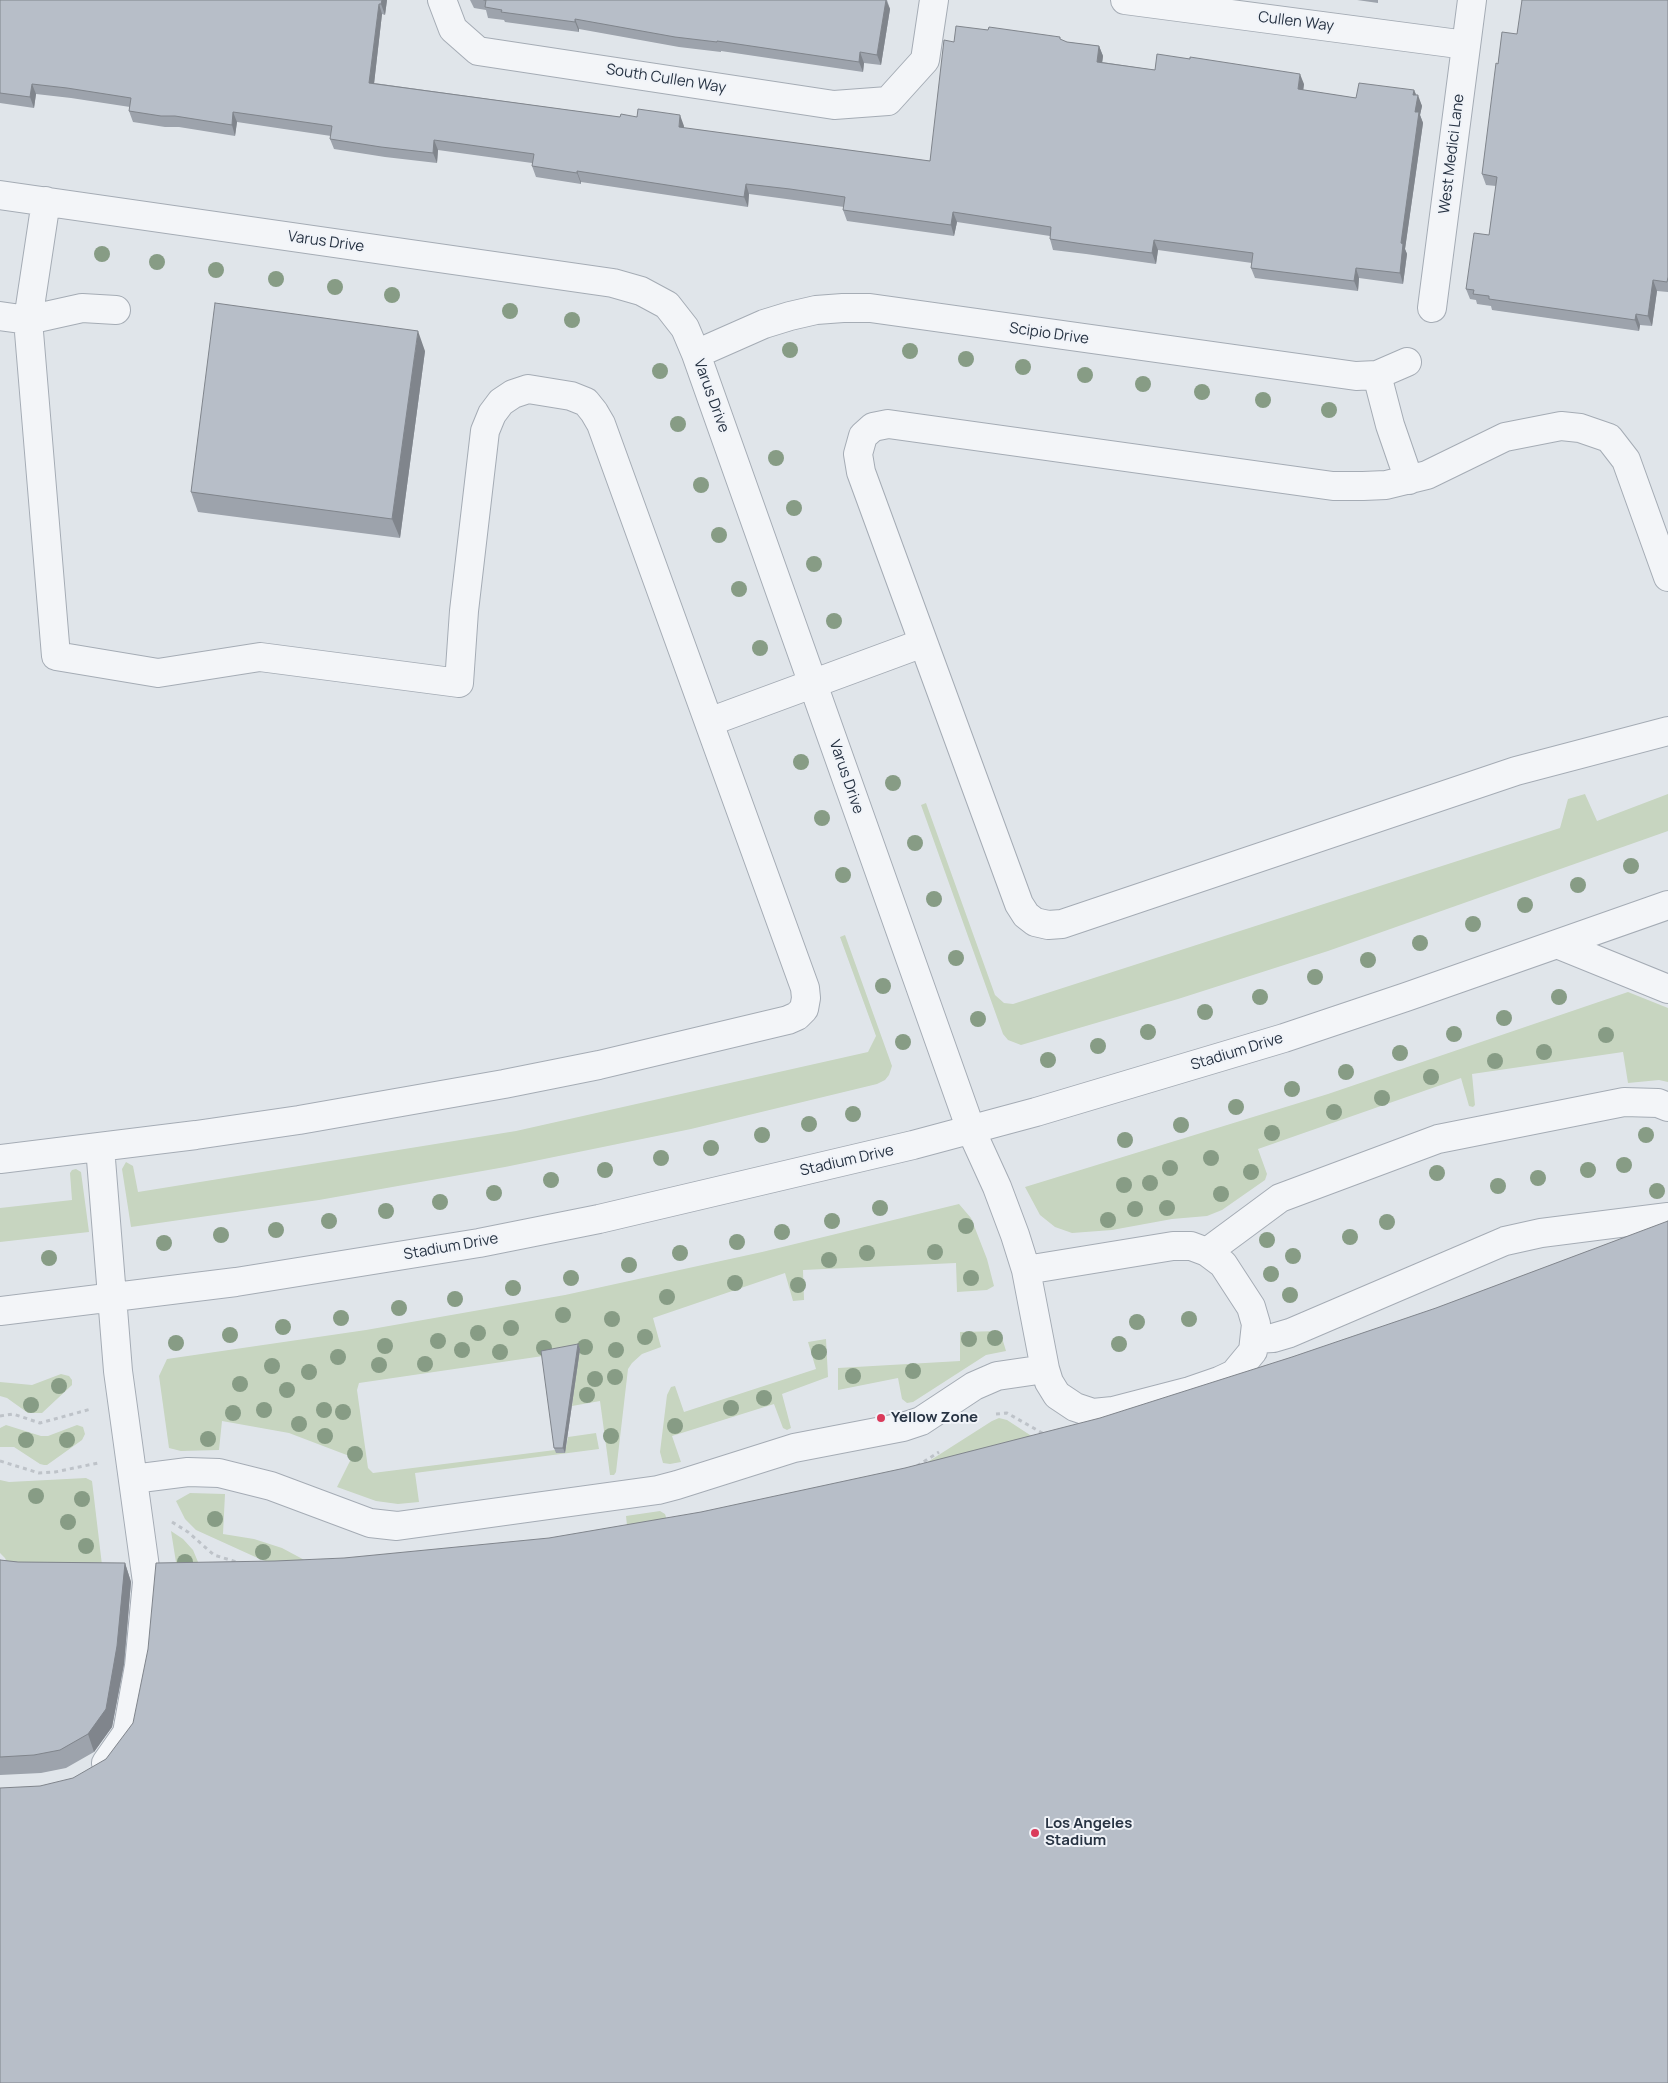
<!DOCTYPE html>
<style>
body{margin:0}
canvas{display:block;background:#e0e5ea}
</style>
<canvas width="1668" height="2083"></canvas>
<script>
const ctx = document.querySelector('canvas').getContext('2d');
ctx.lineJoin = 'round';
function paint(path, color) { ctx.fillStyle = color; ctx.fill(path, 'evenodd'); }
const poly = rows => new Path2D(rows.map(r => 'M' + r).join(''));
function trace(path, color, width, dash) { ctx.strokeStyle = color; ctx.lineWidth = width; ctx.lineCap = dash ? 'butt' : 'round'; ctx.setLineDash(dash || []); ctx.stroke(path); }
function write(font, color, halo, rows, align = 'center') {
  ctx.font = font + ' Manrope,sans-serif'; ctx.lineWidth = 4; ctx.setLineDash([]); ctx.textBaseline = 'middle'; ctx.strokeStyle = halo; ctx.fillStyle = color; for (const [text, x, y, turn = 0] of rows) {
    ctx.save(); ctx.translate(x, y); ctx.rotate((+turn || 0) * Math.PI / 180); ctx.textAlign = isNaN(turn) ? turn : align; if (halo) ctx.strokeText(text, 0, 0); ctx.fillText(text, 0, 0); ctx.restore();
  }
}
paint(poly([
 [1585,794,1597,821,1668,794,1668,831,1328,951,1178,999,1021,1045,1008,1040,1003,1034,921,805,926,803,995,995,1004,1003,1013,1004,1560,828,1568,799],
 [845,935,892,1066,889,1075,885,1080,877,1084,691,1129,505,1167,319,1200,131,1227,122,1169,126,1162,133,1166,138,1192,516,1131,868,1052,876,1036,840,937],
 [1628,992,1668,1008,1668,1082,1659,1080,1628,1083,1623,1052,1472,1074,1475,1105,1473,1107,1469,1106,1461,1078,1258,1149,1267,1174,1265,1180,1222,1210,1207,1216,1172,1219,1112,1230,1072,1233,1055,1227,1040,1215,1025,1187,1328,1094],
 [76,1169,81,1172,89,1232,0,1242,0,1208,72,1200,70,1173,72,1170],
 [959,1204,971,1218,987,1259,994,1286,987,1290,957,1292,956,1263,803,1270,804,1300,793,1301,785,1273,653,1318,661,1347,642,1354,632,1363,628,1369,616,1472,614,1475,610,1475,600,1401,572,1406,577,1354,543,1356,359,1383,357,1390,368,1468,373,1473,555,1450,566,1447,568,1437,596,1433,599,1449,415,1473,419,1502,398,1504,376,1501,337,1487,352,1457,289,1433,222,1421,219,1450,181,1451,169,1448,159,1376,167,1359,366,1330,565,1295,762,1252],
 [1000,1331,1006,1351,986,1355,913,1402,907,1403,902,1399,898,1378,838,1390,838,1368,960,1361,960,1332],
 [826,1339,828,1377,782,1394,791,1428,787,1430,783,1428,774,1404,672,1436,681,1462,670,1464,663,1463,660,1452,667,1395,671,1387,675,1386,684,1412,816,1369,808,1342],
 [61,1374,69,1376,72,1380,72,1385,42,1413,28,1413,7,1398,0,1396,0,1382,32,1385],
 [999,1418,1007,1420,1053,1450,879,1493,992,1421],
 [6,1425,41,1436,48,1436,77,1425,83,1427,85,1434,82,1440,47,1465,44,1465,40,1464,14,1447,0,1447,0,1428],
 [86,1478,92,1481,104,1582,14,1579,5,1558,0,1553,0,1480,9,1482],
 [190,1493,225,1494,223,1534,254,1539,282,1548,310,1563,291,1569,262,1560,196,1530,185,1519,176,1501],
 [660,1511,665,1514,672,1536,629,1544,626,1516],
 [171,1531,183,1539,193,1550,206,1581,179,1581]
]), '#c7d5c0');
const minor = poly([
 [442,0,453,29,478,51,834,105,888,101,925,60,934,0],
 [1125,0,1466,45],
 [0,195,613,283,641,291,667,305,685,328,696,354,971,1130,997,1187,1015,1235,1026,1270,1045,1369,1049,1382,1057,1395,1075,1407,1093,1413,1113,1411,1190,1391,1219,1381,1234,1374,1253,1351,1256,1324,1251,1307,1223,1264,1207,1252,1191,1246,1173,1246,1026,1270],
 [1432,308,1472,0],
 [0,316,28,320,82,308,116,310],
 [696,354,764,324,790,316,816,310,843,308,870,308,1356,376,1377,375,1407,362],
 [1377,375,1390,425,1409,480],
 [1668,577,1626,460,1609,438,1580,428,1561,426,1505,437,1427,475,1386,485,1363,486,1333,486,888,424,873,427,863,436,858,454,861,472,1019,904,1026,915,1035,922,1048,925,1062,924,1516,771,1668,731],
 [709,722,923,643],
 [1557,944,1668,989],
 [100,1147,118,1371,147,1582,139,1666,127,1733,106,1763],
 [0,1159,196,1135,299,1120,504,1084,599,1065,788,1020,797,1016,804,1009,806,998,805,988,601,424,594,412,586,402,571,396,528,389,513,394,501,402,492,414,485,431,464,611,459,683,260,657,158,673,56,656,28,320,46,201],
 [1207,1252,1280,1198,1438,1139,1624,1102,1658,1103,1668,1107],
 [0,1311,236,1282,479,1243,599,1219,913,1145,1036,1112,1284,1038,1406,997,1668,905],
 [1255,1339,1273,1338,1290,1333,1505,1241,1541,1233,1668,1217],
 [133,1479,188,1472,219,1473,271,1486,370,1523,397,1526,658,1490,677,1485,794,1448,903,1427,921,1421,974,1386,997,1376,1045,1369]
]);
trace(minor, '#a5acb5', 30);
trace(poly([
 [996,1414,1007,1413,1044,1434],
 [0,1416,13,1414,40,1423,91,1409],
 [0,1461,39,1473,55,1472,98,1463],
 [917,1466,939,1452],
 [172,1522,188,1532,214,1555,240,1563]
]), '#bec3c9', 3, [4, 4]);
trace(minor, '#f3f5f8', 28);
ctx.fillStyle = '#879c85';
for (const [x, y] of [
 [102,254],
 [157,262],
 [216,270],
 [276,279],
 [335,287],
 [392,295],
 [510,311],
 [572,320],
 [790,350],
 [910,351],
 [966,359],
 [1023,367],
 [660,371],
 [1085,375],
 [1143,384],
 [1202,392],
 [1263,400],
 [1329,410],
 [678,424],
 [776,458],
 [701,485],
 [794,508],
 [719,535],
 [814,564],
 [739,589],
 [834,621],
 [760,648],
 [801,762],
 [893,783],
 [822,818],
 [915,843],
 [1631,866],
 [843,875],
 [1578,885],
 [934,899],
 [1525,905],
 [1473,924],
 [1420,943],
 [956,958],
 [1368,960],
 [1315,977],
 [883,986],
 [1260,997],
 [1559,997],
 [1205,1012],
 [1504,1018],
 [978,1019],
 [1148,1032],
 [1454,1034],
 [1606,1035],
 [903,1042],
 [1098,1046],
 [1544,1052],
 [1400,1053],
 [1048,1060],
 [1495,1061],
 [1346,1072],
 [1431,1077],
 [1292,1089],
 [1382,1098],
 [1236,1107],
 [1334,1112],
 [853,1114],
 [809,1124],
 [1181,1125],
 [1272,1133],
 [762,1135],
 [1646,1135],
 [1125,1140],
 [711,1148],
 [661,1158],
 [1211,1158],
 [1624,1165],
 [1170,1168],
 [605,1170],
 [1588,1170],
 [1251,1172],
 [1437,1173],
 [1538,1178],
 [551,1180],
 [1150,1183],
 [1124,1185],
 [1498,1186],
 [1657,1191],
 [494,1193],
 [1221,1194],
 [440,1202],
 [880,1208],
 [1167,1208],
 [1135,1209],
 [386,1211],
 [1108,1220],
 [329,1221],
 [832,1221],
 [1387,1222],
 [966,1226],
 [276,1230],
 [782,1232],
 [221,1235],
 [1350,1237],
 [1267,1240],
 [737,1242],
 [164,1243],
 [935,1252],
 [680,1253],
 [867,1253],
 [1293,1256],
 [49,1258],
 [829,1260],
 [629,1265],
 [1271,1274],
 [571,1278],
 [971,1278],
 [735,1283],
 [798,1285],
 [513,1288],
 [1290,1295],
 [667,1297],
 [455,1299],
 [399,1308],
 [563,1315],
 [341,1318],
 [612,1319],
 [1189,1319],
 [1137,1322],
 [283,1327],
 [511,1328],
 [478,1333],
 [230,1335],
 [645,1337],
 [995,1338],
 [969,1339],
 [438,1341],
 [176,1343],
 [1119,1344],
 [385,1346],
 [585,1347],
 [544,1348],
 [462,1350],
 [616,1350],
 [500,1352],
 [819,1352],
 [338,1357],
 [425,1364],
 [379,1365],
 [272,1366],
 [913,1371],
 [309,1372],
 [853,1376],
 [615,1377],
 [595,1379],
 [240,1384],
 [59,1386],
 [287,1390],
 [587,1395],
 [764,1398],
 [31,1405],
 [731,1408],
 [264,1410],
 [324,1410],
 [343,1412],
 [233,1413],
 [299,1424],
 [675,1426],
 [325,1436],
 [611,1436],
 [208,1439],
 [26,1440],
 [67,1440],
 [355,1454],
 [36,1496],
 [82,1499],
 [215,1519],
 [68,1522],
 [86,1546],
 [263,1552],
 [185,1562]
]) { ctx.beginPath(); ctx.arc(x, y, 8, 0, 2 * Math.PI); ctx.fill(); }
paint(poly([
 [0,0,387,0,385,15,382,14,374,83,684,126,684,128,930,161,954,42,1061,40,1067,42,1099,46,1103,56,1102,62,1155,70,1304,84,1303,90,1356,98,1414,90,1422,106,1420,115,1423,123,1405,249,1407,254,1403,284,1359,278,1358,291,1255,278,1251,268,1252,263,1158,250,1156,264,1086,254,1053,250,1050,239,1050,236,957,222,954,236,847,221,843,210,844,207,794,200,749,194,748,207,581,182,581,184,536,177,532,166,532,163,438,150,437,163,385,157,334,149,330,139,331,136,237,122,235,136,179,127,165,127,133,122,129,111,130,107,71,98,36,94,34,108,0,103],
 [470,0,887,0,890,9,881,65,864,63,863,72,721,51,721,52,679,47,579,29,579,32,505,22,504,20,488,18,486,10,474,8],
 [1357,0,1378,0,1378,3],
 [1668,0,1668,292,1657,291,1652,326,1640,325,1639,331,1492,310,1491,306,1477,304,1476,300,1470,299,1466,289,1489,235,1496,186,1486,185,1482,174,1498,64,1517,34],
 [425,351,400,538,198,512,191,492],
 [578,1344,580,1349,565,1453,556,1453,554,1448],
 [0,1560,18,1562,125,1563,131,1582,124,1664,112,1727,94,1752,66,1768,41,1773,0,1775]
]), '#9da3ac');
paint(poly([
 [382,0,387,0,385,15,381,4],
 [886,0,890,9,881,65,877,55],
 [379,4,382,14,373,93,369,83],
 [575,19,579,29,579,32,575,22],
 [1099,46,1103,56,1101,72,1097,62],
 [860,52,864,63,863,72,859,62],
 [1300,74,1304,84,1302,100,1298,89],
 [32,84,36,94,34,108,30,97],
 [1414,90,1417,98,1418,95,1422,106,1420,115,1423,123,1405,249,1407,254,1403,284,1400,273,1401,243,1415,112,1413,95],
 [233,112,237,122,235,136,232,125],
 [680,115,684,126,682,138,679,127],
 [434,140,438,150,437,163,433,153],
 [577,171,581,182,581,184,577,173],
 [746,184,749,194,748,207,744,197],
 [953,212,957,222,954,236,951,225],
 [1154,240,1158,250,1156,264,1152,253],
 [1356,268,1359,278,1358,291,1354,281],
 [1653,280,1657,291,1652,326,1648,316],
 [1636,314,1640,325,1639,331,1635,320],
 [418,331,425,351,400,538,392,519],
 [578,1344,580,1349,565,1453,563,1448],
 [125,1563,131,1582,124,1664,112,1727,94,1752,88,1734]
]), '#80858c');
const building = poly([
 [0,0,382,0,381,4,379,4,369,83,620,117,621,114,637,117,638,109,680,115,679,127,930,161,944,40,954,42,956,26,988,30,989,27,1060,37,1060,39,1067,42,1099,46,1097,62,1155,70,1157,54,1190,59,1190,57,1300,74,1298,89,1356,98,1359,83,1414,90,1413,95,1418,95,1415,112,1419,112,1401,243,1403,244,1400,273,1356,268,1354,281,1251,268,1253,253,1154,240,1152,253,1083,244,1050,239,1051,227,953,212,951,225,843,210,845,197,790,189,746,184,744,197,577,171,577,173,532,166,534,154,434,140,433,153,381,147,330,139,332,126,233,112,232,125,175,116,161,116,129,111,131,98,67,88,32,84,30,97,0,93,0,0],
 [484,0,886,0,877,55,860,52,859,62,717,41,717,42,675,37,575,19,575,22,501,12,502,10,485,7,486,0,484,0],
 [1522,0,1668,0,1668,277,1667,282,1653,280,1648,316,1636,314,1635,320,1489,299,1489,296,1473,294,1474,290,1466,289,1474,233,1489,235,1497,177,1482,174,1496,63,1498,64,1502,32,1517,34,1522,0],
 [215,303,418,331,392,519,191,492,215,303],
 [1668,1221,1668,2083,0,2083,0,1788,40,1786,73,1778,106,1759,133,1723,148,1649,156,1563,275,1561,344,1558,549,1538,701,1512,905,1468,1100,1418,1292,1357,1436,1308,1668,1221],
 [578,1344,563,1448,554,1448,541,1351,578,1344],
 [0,1560,18,1562,125,1563,117,1646,106,1709,88,1734,60,1750,34,1755,0,1757,0,1560]
]);
paint(building, '#b7bec8');
trace(building, '#80858c', 1);
for (const [x, y, r, color] of [
 [881,1418,5,"#da3a5a"],
 [1035,1833,5,"#da3a5a"]
]) { const dot = new Path2D(); dot.arc(x, y, r, 0, 2 * Math.PI); ctx.fillStyle = color; ctx.fill(dot); trace(dot, '#f0f3f8', 2); }
write('15px', '#273343', '#f0f3f8', [
 ["Cullen Way",1296,22,7],
 ["South Cullen Way",666,79,9],
 ["West Medici Lane",1452,154,-83],
 ["Varus Drive",326,242,8],
 ["Scipio Drive",1049,334,8],
 ["Varus Drive",711,396,70],
 ["Varus Drive",846,777,71],
 ["Stadium Drive",1237,1052,-17],
 ["Stadium Drive",847,1161,-13],
 ["Stadium Drive",451,1247,-10]
]);
write('bold 15px', '#273343', '#f0f3f8', [
 ["Yellow Zone",891,1418],
 ["Los Angeles",1045,1824],
 ["Stadium",1045,1841]
], 'left');
</script>
